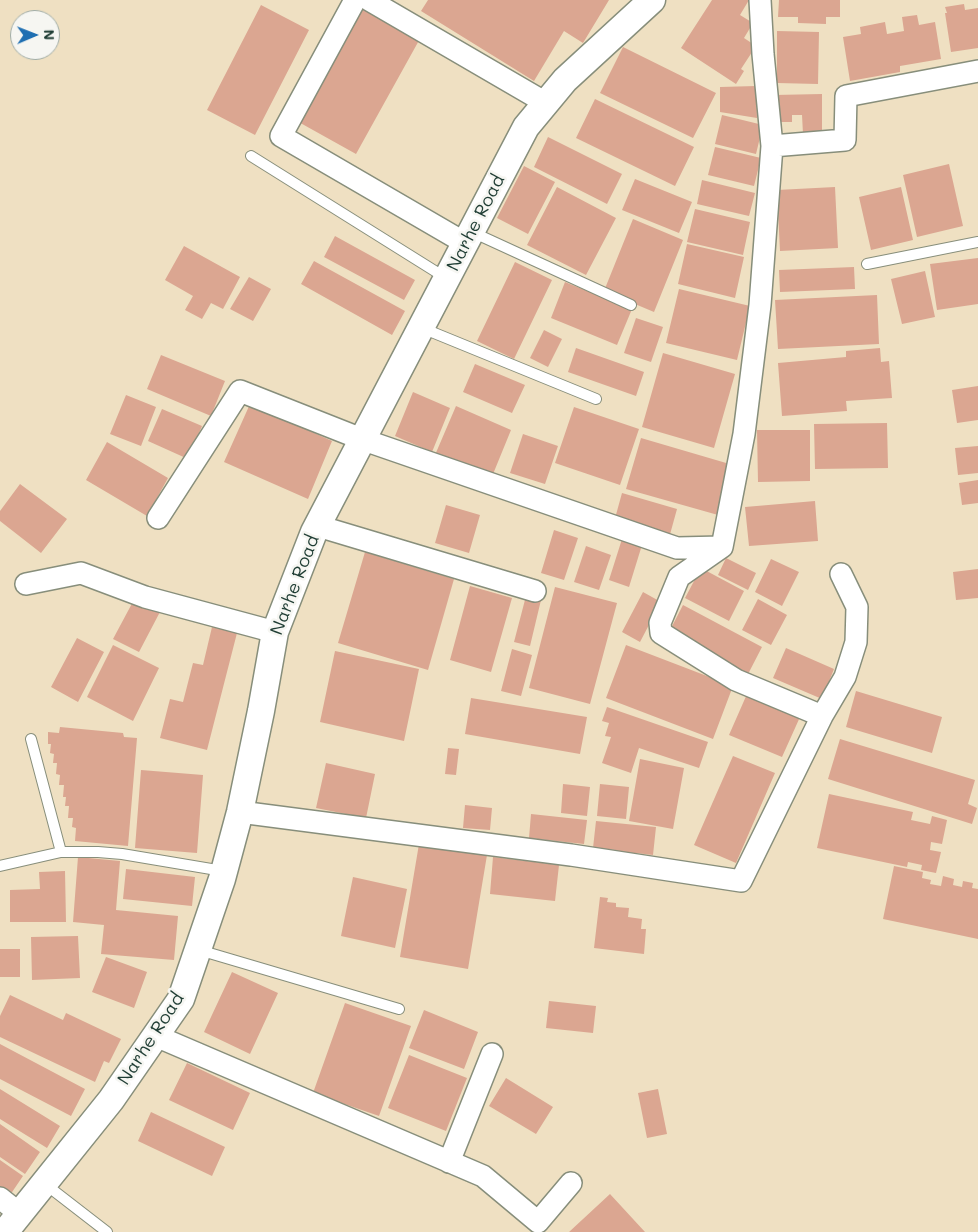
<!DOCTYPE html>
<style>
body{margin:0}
#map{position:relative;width:978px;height:1232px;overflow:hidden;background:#efe0c2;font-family:Mali,sans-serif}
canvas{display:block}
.north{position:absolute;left:10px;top:10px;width:50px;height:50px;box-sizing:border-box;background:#f6f6f2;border:1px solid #a0aca6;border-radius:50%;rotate:89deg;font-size:14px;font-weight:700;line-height:20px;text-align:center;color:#1f3d34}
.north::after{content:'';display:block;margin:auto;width:18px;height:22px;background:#1f6fb2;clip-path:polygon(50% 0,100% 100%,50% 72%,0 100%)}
</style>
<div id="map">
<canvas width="978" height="1232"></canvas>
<div class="north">N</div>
</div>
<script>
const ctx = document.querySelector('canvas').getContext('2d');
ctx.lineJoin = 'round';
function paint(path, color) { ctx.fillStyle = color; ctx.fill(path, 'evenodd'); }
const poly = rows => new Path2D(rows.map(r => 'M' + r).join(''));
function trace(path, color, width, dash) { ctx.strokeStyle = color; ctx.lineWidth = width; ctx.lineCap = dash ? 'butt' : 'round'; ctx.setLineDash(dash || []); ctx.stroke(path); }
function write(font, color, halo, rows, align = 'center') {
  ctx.font = font + ' Mali,sans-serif'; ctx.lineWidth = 5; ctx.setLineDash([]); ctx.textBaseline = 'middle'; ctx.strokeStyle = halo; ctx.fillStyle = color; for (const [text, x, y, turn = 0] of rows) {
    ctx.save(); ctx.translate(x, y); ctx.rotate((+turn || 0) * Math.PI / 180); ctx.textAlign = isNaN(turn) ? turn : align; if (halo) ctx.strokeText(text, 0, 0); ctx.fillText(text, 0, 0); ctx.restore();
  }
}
paint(poly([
 [428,0,609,0,583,43,564,31,534,81,421,11],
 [712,0,749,0,740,15,753,23,744,38,756,46,741,69,744,71,736,84,681,48],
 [779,0,840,0,840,17,826,17,826,24,798,23,798,17,778,17],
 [362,1,422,35,356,154,295,120],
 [964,4,965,10,978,8,978,48,951,52,945,13,947,13,945,7],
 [261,5,309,30,255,135,207,110],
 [917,15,919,25,935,22,941,59,900,66,900,72,850,81,843,37,861,34,860,27,885,22,887,34,904,31,902,17],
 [777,31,819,32,818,84,777,83],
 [623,47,716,93,693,138,600,93],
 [756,86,757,118,720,112,720,87],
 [822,94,822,134,803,134,802,115,792,115,792,122,775,122,774,95],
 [595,99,694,147,675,186,576,138],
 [722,115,763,125,756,154,715,144],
 [548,137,622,174,607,204,534,167],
 [715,147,761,158,754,186,708,175],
 [949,164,963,226,917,237,903,175],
 [524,166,555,182,528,234,497,218],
 [635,179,692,202,679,233,622,210],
 [702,180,755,193,749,216,697,204],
 [557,187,616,218,586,275,527,245],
 [835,187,838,248,780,251,777,190],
 [901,187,913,240,871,250,859,197],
 [695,209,750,222,743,255,687,242],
 [633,219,683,240,654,312,604,291],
 [335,236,415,280,404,300,324,257],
 [687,244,744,257,735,298,678,284],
 [184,246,240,277,223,309,211,303,202,319,185,310,193,296,165,280],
 [978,258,978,304,937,310,930,264],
 [314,261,405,311,392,335,301,284],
 [515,262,552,280,514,359,477,341],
 [854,267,855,289,780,292,779,270],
 [925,271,935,317,902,324,891,279],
 [249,277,271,289,253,321,230,309],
 [565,282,632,309,617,345,551,318],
 [679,289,750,306,737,360,666,343],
 [877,295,879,344,778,349,775,300],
 [636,318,663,327,651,362,624,353],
 [544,330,562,339,548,367,530,358],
 [576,348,644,372,636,396,568,372],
 [880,348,881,362,889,361,892,398,846,401,847,411,782,416,778,363,846,357,846,351],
 [663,353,735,374,714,448,642,427],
 [161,355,225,381,211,416,147,389],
 [475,364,525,385,512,413,463,392],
 [978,386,978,420,957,423,952,390],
 [413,392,450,408,432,452,395,436],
 [126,395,156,407,141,446,110,434],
 [250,404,332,441,308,499,224,462],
 [456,406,511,430,491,479,435,455],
 [574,407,639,429,620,485,555,463],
 [162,409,202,426,188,459,148,441],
 [887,423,888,468,815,469,814,424],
 [757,430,810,430,810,481,758,482],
 [523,434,558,446,545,484,510,473],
 [641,438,733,465,718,515,626,489],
 [107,442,168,478,147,516,86,480],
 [978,446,978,473,958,475,955,448],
 [978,480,978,503,962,505,959,483],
 [20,484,67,519,41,553,0,521,0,511],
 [622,493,677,509,669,538,614,522],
 [815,501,818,541,749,546,745,507],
 [446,505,480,515,469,553,435,543],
 [554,530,578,538,564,580,541,573],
 [622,539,642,545,629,587,609,580],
 [586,546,611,555,599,590,574,582],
 [365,552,454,579,428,670,338,643],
 [726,558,756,573,748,590,718,575],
 [771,559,799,572,782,606,755,592],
 [701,568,744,591,729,621,685,598],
 [978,569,978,598,956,600,953,572],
 [470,586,512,598,491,672,450,660],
 [555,587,617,603,590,704,529,688],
 [643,592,661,602,640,642,622,632],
 [136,596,161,610,139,652,113,639],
 [526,596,541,600,530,646,514,642],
 [758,599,787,615,771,645,742,630],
 [683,605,762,647,746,678,667,636],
 [212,627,237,633,207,750,160,738,170,699,183,702,193,663,203,665],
 [77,638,104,652,78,702,51,687],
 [113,645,159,668,133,721,87,697],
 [626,645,733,686,713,739,606,698],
 [786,648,834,669,822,699,773,678],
 [512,649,532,655,521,696,501,691],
 [335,651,419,669,404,741,320,722],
 [856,691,942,717,932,753,846,727],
 [747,694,800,717,782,757,729,735],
 [471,698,587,717,580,754,465,734],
 [607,707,708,742,699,768,639,748,631,773,602,763,611,737,605,736,609,723,602,721],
 [60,727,123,733,124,737,137,738,128,846,75,841,76,828,72,827,73,818,68,818,69,806,65,806,66,797,63,797,64,785,59,785,60,775,56,774,57,763,53,763,54,754,50,753,51,744,48,744,48,732,59,733],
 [840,739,975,780,968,804,977,808,972,824,828,779],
 [448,748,459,749,456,775,445,774],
 [733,756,775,773,736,863,694,845],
 [640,759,684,768,673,829,629,821],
 [326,763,375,774,366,818,316,808],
 [141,770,203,775,197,853,135,848],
 [563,784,590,787,587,816,561,813],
 [600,784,629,787,626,819,597,816],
 [829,794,913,812,911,820,930,824,932,816,947,820,942,844,931,842,930,850,941,852,936,873,921,870,922,865,908,862,907,867,817,848],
 [465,805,492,808,490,830,463,828],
 [531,814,587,820,584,844,529,838],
 [596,821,656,827,653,855,636,853,635,860,615,858,616,850,593,848],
 [419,844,487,855,468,969,400,957],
 [78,857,120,861,116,910,178,916,174,960,101,954,104,925,73,922],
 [493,857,559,865,555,901,490,894],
 [894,866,923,872,922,878,931,880,930,884,941,886,943,876,954,879,953,885,962,887,963,881,973,883,972,888,978,889,978,939,883,919],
 [126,869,195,877,192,906,123,899],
 [65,871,66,922,10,922,10,890,40,889,39,872],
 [353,877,407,889,395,948,341,936],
 [600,897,608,898,607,902,616,903,616,907,629,908,628,917,642,919,641,929,646,929,644,954,594,948],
 [78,936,80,978,32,980,31,937],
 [0,949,20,949,20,977,0,977],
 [106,957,147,972,134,1008,92,992],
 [232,972,278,993,250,1054,204,1032],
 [10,995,63,1020,66,1013,121,1039,109,1063,104,1061,95,1082,0,1037,0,1016],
 [549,1001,596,1006,593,1033,546,1028],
 [345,1003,411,1026,379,1116,313,1093],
 [424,1010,478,1032,464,1069,409,1048],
 [0,1044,85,1089,71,1116,0,1079],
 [409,1055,467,1078,446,1131,388,1108],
 [187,1063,250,1093,233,1130,169,1100],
 [506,1078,553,1107,536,1134,489,1106],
 [0,1089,60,1126,47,1148,0,1119],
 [658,1089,667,1134,647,1138,638,1093],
 [151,1112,225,1147,212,1176,138,1141],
 [0,1124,40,1152,25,1174,0,1157],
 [0,1160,23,1176,8,1198,0,1192],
 [610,1194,645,1232,569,1232]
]), '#dba691');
const service = poly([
 [251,156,446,278],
 [472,232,631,305],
 [867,264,978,242],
 [422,328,596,399],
 [31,739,61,852],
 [0,866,61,852,98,852,122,854,223,871],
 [199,950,399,1009],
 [45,1184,107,1232]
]);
const minor = poly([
 [355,0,281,136,465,243],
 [369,0,546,103],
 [772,146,845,140,846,96,978,71],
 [158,518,240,391,364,440,677,548,722,547],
 [318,526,535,591],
 [26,584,81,573,145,597,275,632],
 [822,716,845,677,856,642,857,607,841,574],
 [240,812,571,855,741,881,822,716,736,680,661,633,660,623,679,577,722,547,744,434,760,305,772,146,763,54,760,0],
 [156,1036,483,1176,538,1222,571,1183],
 [449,1162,492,1054],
 [0,1198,20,1214]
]);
const tertiary = poly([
 [5,1232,111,1100,181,999,222,879,240,812,261,711,275,632,314,532,526,127,565,80,652,0]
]);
trace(service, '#878e7b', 12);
trace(minor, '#878e7b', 24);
trace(tertiary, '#878e7b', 29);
trace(service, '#fff', 10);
trace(minor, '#fff', 21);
trace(tertiary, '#fff', 26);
write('18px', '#1f3d34', '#f6f6f2', [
 ["Narhe Road",476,223,-63],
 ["Narhe Road",295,585,-69],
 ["Narhe Road",151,1039,-57]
]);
</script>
